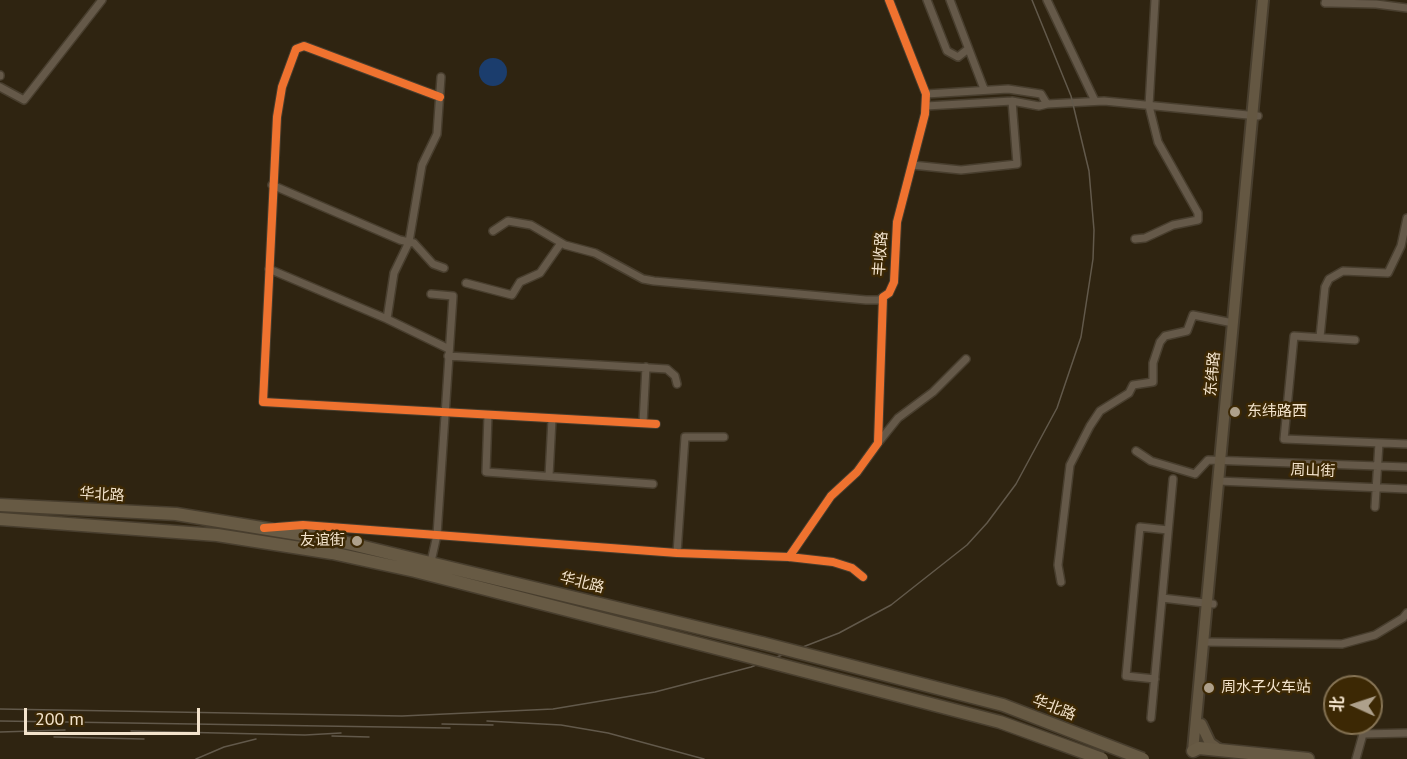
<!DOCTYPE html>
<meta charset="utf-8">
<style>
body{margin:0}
#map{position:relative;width:1407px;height:759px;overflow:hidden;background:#2f2411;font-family:"PT Sans","Noto Sans SC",sans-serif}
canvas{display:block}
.north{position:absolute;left:1323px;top:675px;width:60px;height:60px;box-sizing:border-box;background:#3c2804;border:2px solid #857354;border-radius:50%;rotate:273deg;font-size:16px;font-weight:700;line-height:24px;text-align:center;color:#f3e3cc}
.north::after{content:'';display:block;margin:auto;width:21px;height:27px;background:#aea08b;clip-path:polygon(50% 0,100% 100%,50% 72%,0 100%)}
.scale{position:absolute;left:24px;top:708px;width:176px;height:27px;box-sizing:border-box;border:3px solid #f3e3cc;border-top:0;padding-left:8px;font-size:18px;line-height:21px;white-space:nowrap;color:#f3e3cc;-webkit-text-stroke:4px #3c2804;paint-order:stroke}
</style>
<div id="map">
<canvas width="1407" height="759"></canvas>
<div class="north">北</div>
<div class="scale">200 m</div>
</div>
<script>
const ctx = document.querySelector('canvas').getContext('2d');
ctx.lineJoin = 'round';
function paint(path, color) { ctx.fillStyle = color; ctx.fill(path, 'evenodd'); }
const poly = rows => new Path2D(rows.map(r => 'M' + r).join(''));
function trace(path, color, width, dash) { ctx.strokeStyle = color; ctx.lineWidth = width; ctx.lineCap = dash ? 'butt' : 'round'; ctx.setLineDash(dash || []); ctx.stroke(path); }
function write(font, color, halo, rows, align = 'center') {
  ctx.font = font + ' "PT Sans","Noto Sans SC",sans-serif'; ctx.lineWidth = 5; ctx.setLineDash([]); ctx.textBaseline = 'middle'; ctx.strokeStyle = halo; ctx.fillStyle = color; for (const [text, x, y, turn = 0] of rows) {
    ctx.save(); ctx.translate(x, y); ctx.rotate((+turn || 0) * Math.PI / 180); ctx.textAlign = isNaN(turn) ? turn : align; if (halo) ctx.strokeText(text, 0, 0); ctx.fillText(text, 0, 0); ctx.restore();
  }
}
paint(poly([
 '479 72a14 14 0 1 1 28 0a14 14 0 1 1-28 0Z'
]), '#1b3d6d');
const minor = poly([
 [927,0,947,51,958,57,968,49],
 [950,0,984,89],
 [1047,0,1095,101],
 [1326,0,1325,3,1331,3,1376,4,1407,8],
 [0,75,0,76],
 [0,87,24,100,102,0],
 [440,97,304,46,296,49,282,87,277,117,263,402,656,424],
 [1047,104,1104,101,1258,116],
 [926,106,1012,101,1039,106,1047,104,1041,94,1008,89,926,94],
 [912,165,961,170,1017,164,1012,101],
 [272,185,400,240,414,243,433,264,444,268],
 [493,231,508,221,531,225,565,245,595,253,643,279,654,281,866,300,879,300,883,297],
 [1135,239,1145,238,1173,225,1198,220,1198,213,1158,142,1149,106,1155,0],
 [269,269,387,319,449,349],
 [466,283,512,295,520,282,540,273,561,243],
 [387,319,394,273,409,242,422,165,437,134,441,77],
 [1320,337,1325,287,1329,279,1343,271,1388,273,1401,246,1407,218],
 [1355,340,1294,336,1284,439,1407,444],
 [448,356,667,369,675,376,677,384],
 [488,415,486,472,653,484],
 [643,423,646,367],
 [878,443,898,418,933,392,966,359],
 [1136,451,1151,461,1195,474,1208,460,1407,467],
 [549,476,552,419],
 [1218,481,1407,489],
 [1375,507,1379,443],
 [278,527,303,525,677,553,789,557,833,562,852,568,863,577],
 [677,553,685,437,724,437],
 [789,557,831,496,857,472,878,443,883,297,889,293,894,282,897,222,925,114,926,94,889,0],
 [430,566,437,535,453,296,431,294],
 [1061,582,1058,565,1070,465,1090,426,1100,411,1129,393,1133,385,1153,382,1153,363,1160,342,1165,336,1187,331,1193,315,1233,323],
 [1162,598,1213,604],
 [1203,642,1342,644,1375,635,1403,618,1407,613],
 [1155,679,1126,676,1140,527,1168,530],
 [1151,718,1173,479],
 [1356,759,1363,734,1407,733]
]);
const secondary = poly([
 [1201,724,1210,743,1220,750],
 [1193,751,1263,0]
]);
const trunk = poly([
 [0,505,176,514,335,540,762,643],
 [0,519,217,535,332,553,415,571,735,653],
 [1193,751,1199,748,1308,759]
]);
trace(minor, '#483e2e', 10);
trace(secondary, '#483e2e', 14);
trace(trunk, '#483e2e', 15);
trace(minor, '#655949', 7);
trace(secondary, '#645742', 10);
trace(trunk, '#675a44', 12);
trace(poly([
 [0,709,402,716,553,709,655,692,751,667,839,633,891,605,967,545,987,523,1016,484,1057,408,1081,337,1093,259,1094,230,1089,171,1071,96,1032,0],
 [0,721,450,728],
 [487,721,561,725,608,733,704,759],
 [442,724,493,725],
 [131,731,305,735,341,733],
 [0,732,65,730],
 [332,736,369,737],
 [54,737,144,739],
 [196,759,224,747,256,739]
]), '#62594b', 1.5);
const trunkBridge = poly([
 [762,643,1003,705,1143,759],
 [735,653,1000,722,1102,759]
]);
trace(trunkBridge, '#483e2e', 15, []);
trace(trunkBridge, '#675a44', 12);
trace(poly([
 [440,97,304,46,296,49,282,87,277,117,263,402,656,424],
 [264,528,303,525,677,553,789,557,833,562,852,568,863,577],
 [789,557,831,496,857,472,878,443,883,297,889,293,894,282,897,222,925,114,926,94,889,0]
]), '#ef722f', 8);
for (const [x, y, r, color] of [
 [1235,412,6,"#aea08b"],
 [357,541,6,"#aea08b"],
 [1209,688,6,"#aea08b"]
]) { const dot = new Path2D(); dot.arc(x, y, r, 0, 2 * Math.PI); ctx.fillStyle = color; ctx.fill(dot); trace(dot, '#3c2804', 2); }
write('15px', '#f3e3cc', '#3c2804', [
 ["丰收路",881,254,-86],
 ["东纬路",1213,374,-85],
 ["周山街",1313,471,2],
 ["华北路",102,495,3],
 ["华北路",582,583,14],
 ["华北路",1054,708,21]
]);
write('15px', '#f3e3cc', '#3c2804', [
 ["东纬路西",1247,412],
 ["友谊街",345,541,"right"],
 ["周水子火车站",1221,688]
], 'left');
</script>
